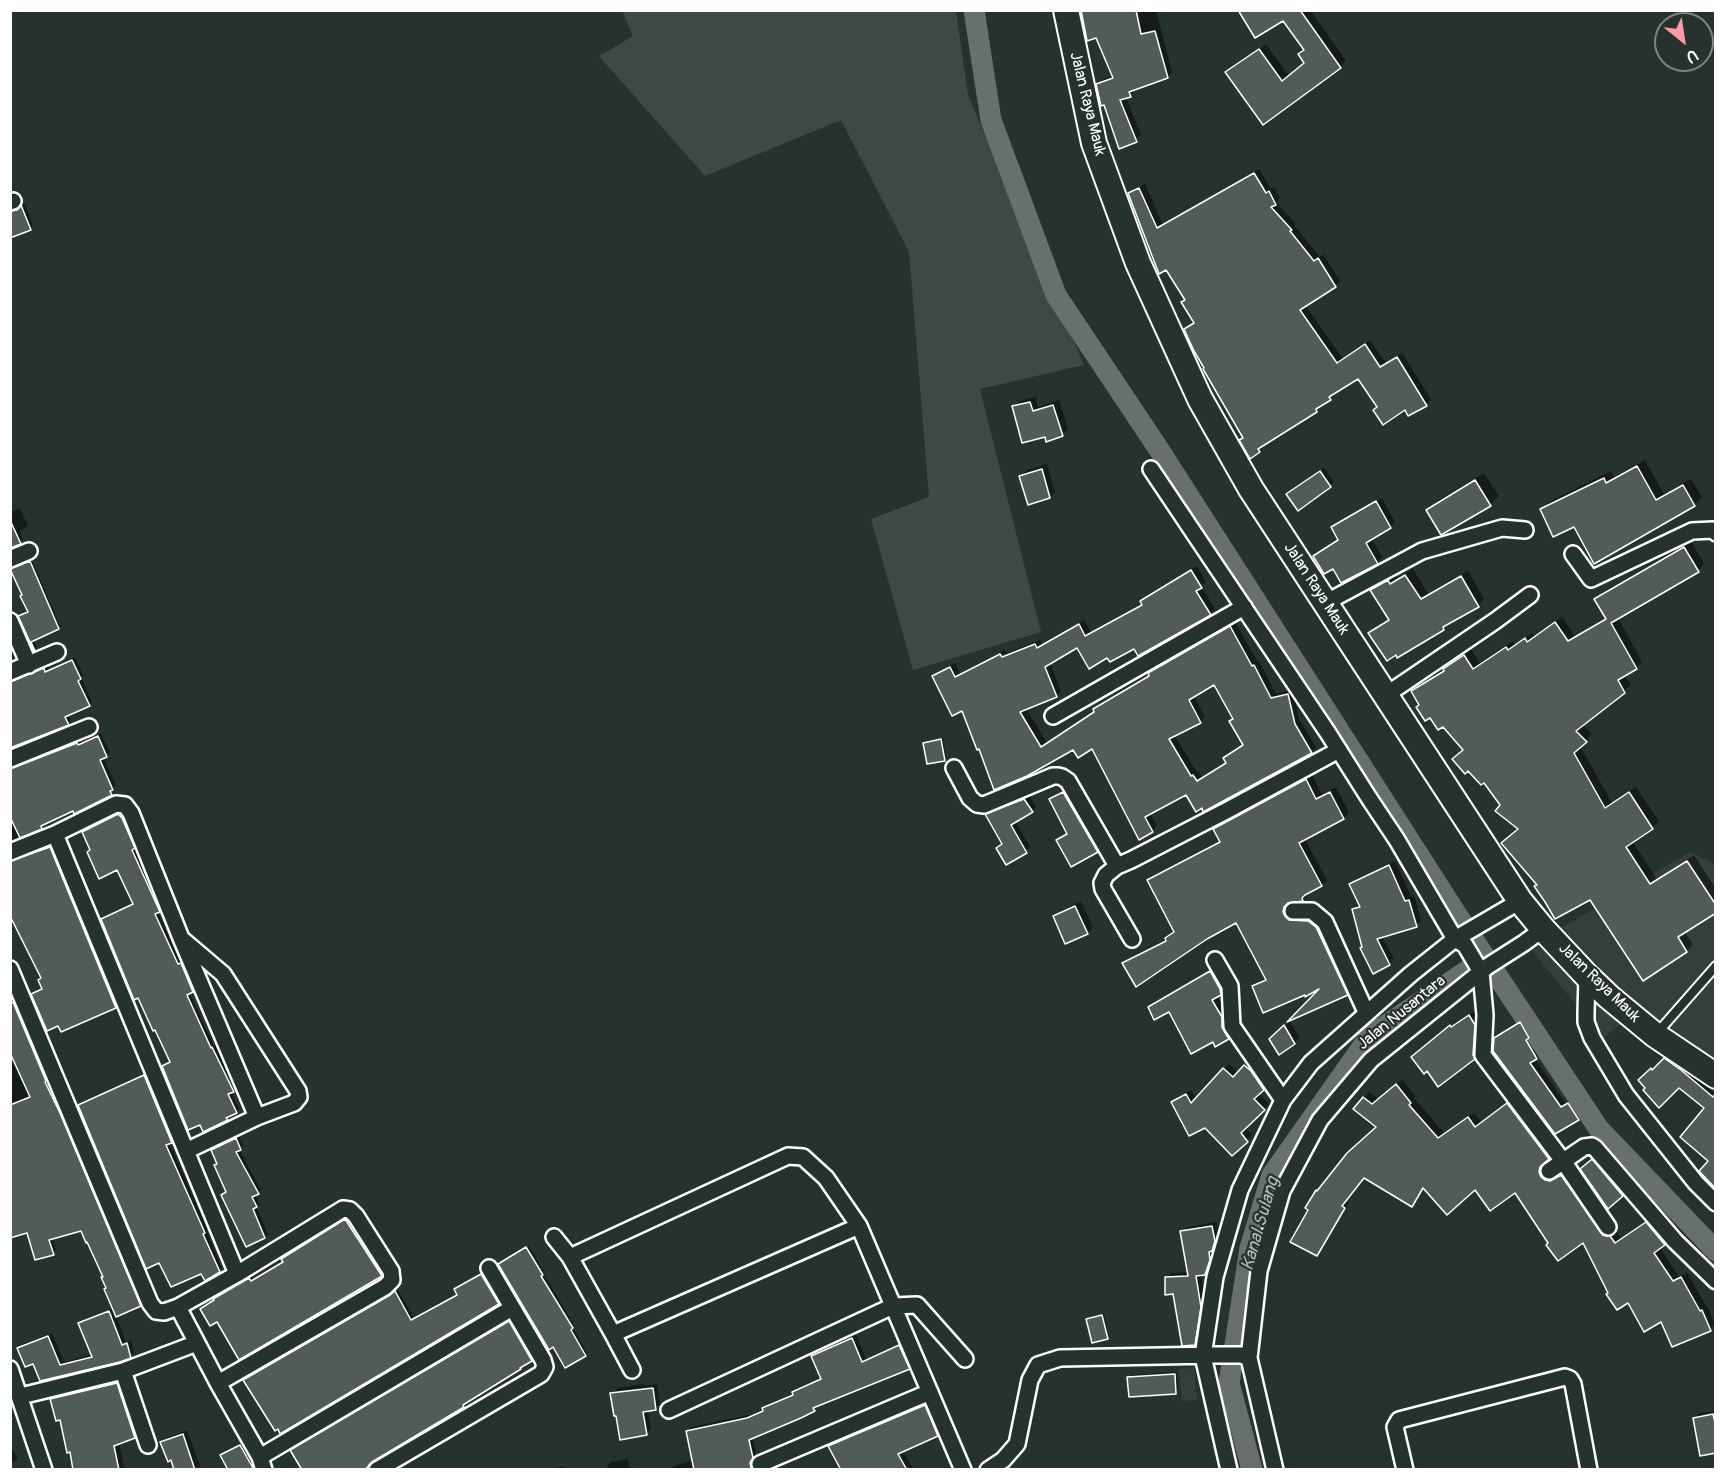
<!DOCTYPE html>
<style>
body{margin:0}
#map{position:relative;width:1726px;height:1480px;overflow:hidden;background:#26332d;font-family:Pangolin,sans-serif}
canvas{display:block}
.frame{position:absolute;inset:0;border:12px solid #fff;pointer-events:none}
.north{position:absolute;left:1654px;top:12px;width:60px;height:60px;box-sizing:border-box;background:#26332d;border:2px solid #7d8581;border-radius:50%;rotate:150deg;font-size:16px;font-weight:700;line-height:24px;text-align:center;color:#fff}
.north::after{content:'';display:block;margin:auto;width:21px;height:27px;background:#ff9aa2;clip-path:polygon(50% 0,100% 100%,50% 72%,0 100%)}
</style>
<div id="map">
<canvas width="1726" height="1480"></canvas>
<div class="frame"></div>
<div class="north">U</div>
</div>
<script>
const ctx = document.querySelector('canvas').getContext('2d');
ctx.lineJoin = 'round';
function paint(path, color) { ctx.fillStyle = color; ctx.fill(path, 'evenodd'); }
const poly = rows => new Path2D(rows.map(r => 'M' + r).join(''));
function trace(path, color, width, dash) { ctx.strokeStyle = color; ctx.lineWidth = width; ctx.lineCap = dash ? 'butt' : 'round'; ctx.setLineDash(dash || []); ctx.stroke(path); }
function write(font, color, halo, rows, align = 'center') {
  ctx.font = font + ' Pangolin,sans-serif'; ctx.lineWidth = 4.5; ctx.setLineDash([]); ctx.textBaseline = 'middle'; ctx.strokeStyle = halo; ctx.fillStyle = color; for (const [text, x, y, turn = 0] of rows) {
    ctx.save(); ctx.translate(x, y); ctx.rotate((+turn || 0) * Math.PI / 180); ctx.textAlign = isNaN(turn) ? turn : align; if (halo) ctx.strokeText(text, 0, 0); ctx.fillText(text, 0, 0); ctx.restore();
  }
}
paint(poly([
 [1690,852,1715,864,1715,1080,1622,1023,1603,1038,1529,947],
 [1194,1368,1197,1400,1182,1401,1179,1369]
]), '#333f3a');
paint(poly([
 [622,11,956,11,968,95,1084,365,980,389,1041,632,913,670,871,519,929,497,909,252,841,120,705,176,599,56,633,36]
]), '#3e4944');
paint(poly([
 [1082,10,1156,10,1172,72,1167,77,1135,88,1136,90,1130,95,1126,97,1141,135,1136,140,1105,103,1098,84,1103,79,1114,75,1097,36],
 [1264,10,1310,10,1346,61,1340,67,1263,123,1227,72,1233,66,1266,44,1289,76,1306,63,1305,49,1282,20],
 [1259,169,1271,189,1274,187,1280,198,1276,202,1296,224,1294,225,1320,257,1323,254,1340,281,1335,286,1305,305,1343,359,1370,340,1386,363,1402,353,1431,399,1426,404,1405,408,1378,407,1358,376,1334,392,1335,394,1331,398,1326,389,1321,405,1316,410,1262,444,1264,446,1259,451,1185,329,1195,321,1187,299,1129,194,1135,189,1145,184,1163,225],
 [25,204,33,225,30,228,10,236,10,209,21,208],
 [1036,397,1038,407,1059,400,1068,429,1062,435,1046,435,1014,407,1020,401],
 [1645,460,1664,494,1691,479,1702,497,1694,505,1574,525,1541,510,1549,502,1611,471,1614,477],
 [1047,464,1055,492,1050,497,1021,476,1027,470],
 [1324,468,1334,482,1330,486,1288,494],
 [1484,473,1499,496,1490,505,1428,510,1437,501],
 [1382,498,1395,522,1390,527,1371,538,1382,557,1377,562,1333,567,1315,556,1339,539,1333,528,1338,523],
 [20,508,28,526,20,531,23,540,10,547,10,512],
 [1691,541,1704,564,1698,571,1618,618,1642,662,1636,668,1625,675,1631,685,1582,724,1592,734,1580,746,1612,803,1636,787,1659,821,1652,828,1632,841,1657,879,1694,855,1716,889,1716,911,1684,931,1693,944,1687,951,1644,979,1591,898,1538,884,1519,829,1484,781,1464,749,1444,725,1421,704,1413,691,1419,685,1445,669,1471,649,1480,663,1513,641,1515,645,1532,633,1534,636,1562,617,1575,636,1607,617,1596,600,1602,593],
 [32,560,60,626,33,639,37,647,34,649,20,617,29,611,24,594,12,569],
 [1197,566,1206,582,1201,586,1215,609,1210,613,1135,647,1108,656,1077,646,1050,662,1061,691,1056,696,1026,708,1047,743,1095,711,1094,709,1099,704,1150,675,1150,673,1155,668,1235,622,1258,662,1259,661,1276,694,1293,690,1299,719,1316,747,1311,752,1187,793,1150,813,1157,826,1152,831,1093,747,1073,748,1027,775,934,677,939,672,955,663,960,673,1005,650,1007,653,1040,640,1042,645,1084,620,1091,632,1143,604,1142,601,1147,596],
 [1214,683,1234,719,1244,744,1225,758,1227,762,1202,777,1198,771,1197,772,1174,735,1200,722,1205,717,1194,696],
 [1413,569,1428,594,1468,571,1484,599,1478,606,1450,621,1443,628,1370,633,1377,626,1390,618,1372,590,1379,583,1395,575,1397,578],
 [10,636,18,654,10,660],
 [75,657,83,675,81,677,92,702,89,705,68,714,71,720,68,724,10,747,10,678,18,678,47,666,49,670],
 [101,734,110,752,103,757,116,785,113,788,114,791,111,794,73,809,44,824,41,827,10,840,10,765,18,765,80,740,81,742],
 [943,738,946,757,944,759,925,744,927,741],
 [1312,774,1322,795,1336,787,1349,812,1344,818,1305,839,1327,880,1322,885,1307,893,1308,895,1303,900,1289,901,1288,905,1290,911,1314,916,1352,989,1347,994,1324,984,1254,987,1259,981,1266,978,1236,921,1124,963,1129,958,1166,939,1175,931,1149,880,1154,875,1221,841,1215,829,1220,824],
 [1069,787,1102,846,1097,851,1058,840,1068,832,1051,799,1056,794],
 [1029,795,1036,807,1032,811,1015,821,1030,847,1026,851,1003,843,987,815,991,810],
 [121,812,125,815,137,844,134,847,162,908,158,912,180,963,184,961,195,988,189,992,214,1046,215,1045,236,1088,231,1091,239,1109,227,1119,166,1064,171,1061,102,919,105,916,134,903,118,868,92,849,84,832],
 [53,844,119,1003,116,1007,62,1030,33,995,43,988,42,977,13,918,10,919,10,858,13,859],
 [1395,861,1411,896,1414,895,1421,921,1416,926,1382,936,1394,959,1389,964,1354,910,1360,904,1351,885,1356,879],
 [1081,901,1093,927,1087,933,1054,916,1060,911],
 [1216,967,1225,989,1217,996,1226,1012,1233,1033,1228,1038,1213,1040,1170,1010,1150,1007,1155,1002],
 [10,983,143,1301,140,1304,116,1316,126,1342,131,1340,134,1352,130,1356,41,1380,34,1362,19,1348,23,1344,52,1333,64,1362,93,1354,80,1324,84,1320,113,1308,104,1276,81,1229,53,1237,56,1250,53,1253,10,1168],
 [1474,1011,1479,1019,1479,1053,1474,1058,1418,1052,1456,1021,1457,1023],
 [1525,1019,1533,1032,1530,1035,1541,1053,1535,1059,1566,1104,1574,1099,1582,1114,1578,1119,1555,1132,1495,1038,1500,1033],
 [1290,1021,1300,1038,1294,1043,1271,1040],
 [1670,1055,1686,1066,1714,1093,1702,1105,1679,1086,1647,1088,1640,1080,1656,1065,1658,1067],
 [1251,1061,1268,1083,1258,1093,1269,1104,1245,1127,1252,1135,1232,1154,1205,1126,1173,1102,1178,1097,1191,1090,1196,1099,1229,1064,1239,1073],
 [147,1073,174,1139,169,1142,207,1229,206,1230,222,1268,205,1279,79,1105,82,1102],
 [1402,1080,1416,1096,1414,1098,1444,1133,1474,1113,1481,1122,1514,1099,1554,1152,1545,1161,1544,1166,1551,1175,1557,1176,1567,1170,1609,1230,1616,1231,1621,1239,1652,1218,1670,1238,1660,1247,1679,1277,1687,1272,1706,1306,1707,1306,1715,1324,1710,1329,1662,1320,1628,1301,1610,1293,1583,1241,1516,1191,1475,1188,1424,1187,1411,1205,1364,1176,1346,1200,1349,1202,1322,1248,1317,1254,1378,1126,1364,1098,1369,1092,1378,1099],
 [239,1136,243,1145,239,1149,261,1190,255,1194,259,1203,256,1206,268,1234,265,1237,247,1245,223,1195,226,1192,213,1150,216,1147],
 [1598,1155,1628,1189,1608,1207,1588,1164],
 [348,1218,383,1271,381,1275,215,1300,217,1296,252,1277,254,1280,284,1261,283,1259,285,1256],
 [1217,1222,1219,1236,1216,1245,1214,1248,1214,1254,1210,1269,1205,1274,1201,1274,1205,1302,1199,1338,1194,1343,1175,1293,1166,1278,1171,1273,1189,1272,1182,1232,1187,1227],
 [529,1246,544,1272,543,1273,574,1325,573,1327,587,1353,585,1355,554,1345,502,1262],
 [484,1273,501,1301,498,1303,278,1427,398,1290,414,1318,459,1294,458,1287],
 [1104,1314,1109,1336,1107,1338,1088,1320,1090,1317],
 [512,1320,534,1357,463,1406,295,1448],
 [856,1335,866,1359,903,1342,913,1364,909,1368,818,1406,814,1410,752,1436,756,1452,754,1457,755,1463,760,1470,670,1470,674,1466,694,1460,687,1431,692,1427,753,1414,764,1409,768,1404,794,1393,798,1388,822,1378,813,1356,817,1352],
 [1177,1372,1178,1390,1175,1392,1129,1377,1131,1375],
 [122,1378,140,1432,135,1437,119,1442,124,1468,123,1470,75,1470,61,1419,52,1399,57,1394],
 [644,1384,644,1386,657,1384,660,1404,655,1409,648,1410,651,1429,646,1434,612,1394,617,1388],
 [929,1401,942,1430,937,1435,903,1451,914,1470,874,1470,830,1446,834,1442],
 [1716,1411,1716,1451,1694,1418,1700,1413],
 [187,1430,201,1468,200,1470,176,1470,162,1442,167,1438],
 [242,1444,256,1470,231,1470,225,1453],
 [10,1445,18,1459,10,1465],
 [628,1459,630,1470,608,1470,607,1466,611,1462],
 [563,1466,564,1470,549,1470]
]), '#0007');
trace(poly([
 [974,10,991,120,1056,295,1158,448,1457,915,1599,1129,1716,1251],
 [1252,1470,1229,1383,1250,1248,1272,1175,1370,1036,1486,958]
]), '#67706c', 21);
const building = poly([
 [1081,10,1136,10,1141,34,1155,31,1168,78,1129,92,1131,97,1120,100,1137,142,1119,149,1104,105,1101,106,1096,84,1113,78,1096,38,1087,41,1081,10],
 [1238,10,1300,10,1341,68,1263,125,1225,72,1259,49,1282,81,1304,63,1298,54,1304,50,1283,21,1255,38,1238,10],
 [1254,173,1266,193,1269,191,1276,205,1271,207,1292,230,1290,231,1314,261,1318,258,1336,287,1300,310,1337,363,1365,344,1380,367,1397,357,1427,406,1408,416,1405,410,1383,425,1373,410,1377,407,1358,379,1329,397,1331,400,1316,409,1317,412,1258,449,1260,452,1250,459,1239,440,1243,438,1203,369,1204,368,1194,351,1184,329,1194,323,1181,302,1185,300,1166,270,1159,274,1128,193,1139,188,1157,228,1254,173],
 [21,205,31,230,10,238,10,211,17,210,21,205],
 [1030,402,1033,411,1053,405,1063,436,1046,442,1045,437,1022,443,1012,406,1030,402],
 [1637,466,1656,500,1683,485,1695,506,1594,564,1574,527,1553,537,1540,509,1604,478,1606,483,1637,466],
 [1042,469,1050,498,1028,505,1019,476,1042,469],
 [1320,471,1331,487,1298,511,1286,494,1320,471],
 [1475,480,1491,506,1441,535,1426,510,1475,480],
 [1376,501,1391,528,1366,543,1378,564,1341,583,1333,569,1324,574,1313,556,1338,540,1331,527,1376,501],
 [10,520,21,544,10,548,10,520],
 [1684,547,1699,572,1611,623,1637,669,1618,680,1625,693,1576,731,1587,742,1574,753,1605,808,1629,792,1653,829,1626,847,1650,884,1687,861,1716,905,1716,913,1678,937,1687,952,1643,981,1590,900,1555,919,1545,902,1534,886,1537,885,1501,843,1518,829,1495,811,1500,805,1484,783,1481,785,1468,771,1465,774,1452,759,1463,750,1443,727,1438,730,1430,718,1425,721,1416,707,1419,705,1411,691,1444,671,1443,669,1464,655,1473,669,1506,647,1508,650,1525,638,1527,642,1555,622,1568,641,1606,619,1594,599,1684,547],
 [30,561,59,629,31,642,35,651,34,651,18,616,28,612,20,596,22,595,10,569,30,561],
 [1191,570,1202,588,1196,591,1211,615,1138,656,1134,649,1110,662,1107,658,1089,669,1077,648,1045,667,1057,697,1020,712,1041,747,1094,712,1093,709,1149,676,1148,673,1230,626,1252,666,1254,665,1271,698,1288,694,1295,724,1312,753,1203,812,1202,808,1196,812,1186,795,1145,817,1153,832,1139,840,1092,749,1078,758,1073,750,1027,776,994,790,979,749,977,750,962,711,952,716,932,676,950,667,955,677,1000,654,1002,657,1035,644,1037,648,1079,624,1085,636,1142,605,1140,601,1191,570],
 [1214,685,1233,719,1229,721,1243,745,1223,758,1226,763,1197,781,1193,775,1191,776,1169,739,1201,723,1189,700,1214,685],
 [1405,575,1421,599,1461,576,1479,607,1443,627,1444,630,1397,658,1396,655,1387,661,1368,633,1389,620,1370,590,1388,580,1390,584,1405,575],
 [72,660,81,679,78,681,90,706,65,717,69,725,10,748,10,682,44,668,45,672,72,660],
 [98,736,107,757,100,760,113,790,110,791,112,795,74,814,73,811,41,826,42,829,20,838,10,817,10,769,77,743,78,745,98,736],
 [941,739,945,761,927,764,923,743,941,739],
 [1306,779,1316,799,1330,792,1344,819,1299,843,1322,886,1305,895,1302,898,1303,901,1288,903,1284,907,1283,912,1285,916,1289,920,1308,921,1316,927,1348,995,1287,1022,1319,989,1305,997,1305,995,1263,1013,1252,986,1266,980,1236,923,1207,939,1136,987,1122,963,1166,941,1165,938,1174,932,1147,880,1220,842,1213,829,1306,779],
 [1063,792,1098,852,1071,867,1056,840,1067,834,1049,799,1063,792],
 [1024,799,1033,812,1011,825,1027,853,1006,865,996,848,1002,844,985,814,1024,799],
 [118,814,122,818,135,848,132,850,160,912,155,914,178,964,181,963,193,992,187,995,211,1048,212,1047,234,1092,228,1094,237,1113,226,1118,228,1120,203,1132,200,1125,188,1130,162,1066,170,1062,155,1030,153,1031,138,998,134,1000,101,919,133,904,117,870,99,879,87,852,90,850,82,832,118,814],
 [50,847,116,1008,61,1032,58,1026,47,1031,31,994,42,989,38,980,41,978,10,916,10,861,50,847],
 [1389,865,1405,901,1409,900,1417,927,1377,939,1390,965,1373,974,1360,948,1362,947,1352,909,1360,907,1349,884,1389,865],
 [1075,906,1088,934,1065,944,1053,916,1075,906],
 [1210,971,1220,989,1221,995,1212,1000,1222,1017,1222,1027,1229,1039,1215,1047,1213,1042,1191,1054,1169,1012,1154,1020,1148,1007,1210,971],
 [13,1002,46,1081,45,1082,60,1113,141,1306,116,1317,104,1289,106,1288,101,1277,103,1277,87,1242,86,1243,81,1231,49,1240,54,1255,35,1260,27,1233,10,1238,10,1105,30,1097,10,1053,10,1004,13,1002],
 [1469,1015,1475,1025,1473,1055,1475,1059,1438,1087,1427,1071,1424,1074,1411,1057,1450,1025,1451,1027,1469,1015],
 [1520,1022,1529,1038,1526,1040,1537,1059,1530,1063,1561,1107,1568,1103,1579,1120,1555,1134,1493,1051,1494,1038,1520,1022],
 [1284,1025,1295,1044,1279,1055,1269,1039,1284,1025],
 [1664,1058,1681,1070,1713,1097,1716,1094,1716,1189,1699,1171,1708,1161,1680,1137,1704,1108,1679,1088,1659,1108,1643,1090,1645,1088,1638,1080,1651,1068,1652,1070,1664,1058],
 [1244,1065,1251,1071,1264,1090,1254,1099,1265,1110,1241,1133,1248,1142,1232,1156,1205,1128,1189,1136,1171,1102,1186,1094,1191,1103,1223,1068,1233,1077,1244,1065],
 [144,1075,172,1143,166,1145,205,1233,203,1234,220,1272,205,1281,201,1274,171,1287,159,1263,146,1269,78,1105,144,1075],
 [1396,1084,1411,1103,1409,1105,1438,1138,1468,1117,1475,1127,1507,1103,1549,1159,1540,1167,1539,1172,1541,1177,1545,1180,1550,1181,1561,1175,1603,1235,1610,1236,1615,1243,1646,1222,1665,1245,1654,1253,1673,1281,1681,1277,1700,1311,1702,1310,1711,1331,1672,1347,1661,1322,1644,1332,1628,1303,1617,1310,1606,1294,1608,1293,1583,1243,1558,1261,1546,1245,1548,1243,1515,1193,1490,1211,1475,1190,1447,1215,1423,1188,1412,1207,1364,1178,1342,1206,1345,1208,1317,1256,1290,1242,1308,1210,1305,1208,1316,1190,1317,1191,1347,1153,1376,1127,1353,1109,1363,1097,1372,1104,1396,1084],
 [236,1138,241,1150,236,1152,259,1194,252,1197,257,1207,253,1209,265,1238,246,1247,221,1195,226,1192,214,1165,217,1164,211,1150,236,1138],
 [1592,1159,1623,1196,1608,1209,1580,1169,1592,1159],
 [345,1219,382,1276,239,1360,217,1322,210,1326,200,1309,214,1300,213,1299,249,1278,251,1281,283,1262,281,1259,345,1219],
 [1212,1226,1215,1241,1212,1251,1209,1252,1210,1260,1205,1275,1196,1276,1201,1307,1195,1345,1182,1346,1173,1294,1165,1295,1165,1277,1188,1276,1180,1231,1212,1226],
 [526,1247,543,1275,541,1276,573,1328,571,1330,586,1356,565,1368,553,1347,549,1350,498,1264,526,1247],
 [481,1274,499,1304,280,1434,278,1429,275,1431,243,1380,390,1295,395,1291,411,1320,457,1295,454,1289,481,1274],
 [109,1311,122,1345,127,1343,131,1358,120,1362,40,1381,33,1364,25,1367,17,1348,48,1336,60,1365,92,1357,78,1323,109,1311],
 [1102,1315,1108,1339,1092,1343,1086,1319,1102,1315],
 [509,1321,532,1361,520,1368,521,1369,463,1405,464,1407,372,1462,365,1470,302,1470,290,1450,509,1321],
 [852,1338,862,1362,899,1345,910,1369,813,1408,815,1411,801,1418,749,1440,753,1458,750,1463,752,1470,694,1470,686,1431,747,1418,763,1411,762,1408,793,1395,792,1392,821,1379,811,1356,852,1338],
 [1175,1374,1176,1394,1129,1397,1127,1377,1175,1374],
 [117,1383,135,1438,114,1446,119,1470,73,1470,70,1452,67,1453,60,1420,56,1421,50,1399,117,1383],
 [653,1388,656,1410,643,1412,647,1435,620,1440,616,1416,614,1416,610,1393,653,1388],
 [925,1405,938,1436,898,1454,907,1470,841,1470,828,1446,925,1405],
 [1713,1414,1716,1427,1716,1453,1700,1456,1693,1418,1713,1414],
 [183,1434,195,1470,174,1470,171,1460,168,1462,160,1442,183,1434],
 [240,1445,253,1468,254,1470,228,1470,220,1455,240,1445]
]);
paint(building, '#515c57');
trace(building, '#fff', 1.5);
const lane = poly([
 [1658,1032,1716,966]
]);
const street = poly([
 [10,202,13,201],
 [1151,469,1328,733,1369,798,1397,840,1455,939,1465,945,1481,972,1485,1015,1483,1055,1563,1161,1608,1227],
 [1573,554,1591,579,1692,531,1713,530,1716,533],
 [10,559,29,551],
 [1325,603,1422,551,1502,528,1525,530],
 [10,621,29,665],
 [10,672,57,652],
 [1386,695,1495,621,1530,595],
 [1053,716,1244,607],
 [10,759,89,727],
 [954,768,970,798,977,804,984,805,1053,776,1058,776,1062,777,1068,781,1117,866,1131,860,1226,811,1339,750],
 [55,834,237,1274],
 [10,852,55,834,116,804,125,805,131,813,181,938,257,1117],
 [1117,866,1106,875,1102,883,1103,889,1132,939],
 [1293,911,1312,911,1325,922,1366,1012],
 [183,940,223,974,298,1091,299,1097,294,1103,257,1117,186,1151],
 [1215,960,1230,986,1232,1026,1283,1100],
 [10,969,150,1303,156,1311,164,1312,178,1307,237,1274,343,1209,350,1210,356,1216,391,1271,392,1280,385,1287,218,1383],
 [1587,976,1586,1013,1586,1022,1592,1038,1626,1095,1696,1183,1716,1203],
 [1549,1171,1584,1147,1592,1146,1595,1148,1675,1241,1716,1281],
 [554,1237,570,1257,613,1334,632,1370],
 [570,1257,788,1156,803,1157,826,1178,859,1226,963,1470],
 [178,1307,218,1383,260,1457,264,1470],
 [613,1334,859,1226],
 [1249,1358,1259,1271,1282,1191,1320,1120,1371,1060,1488,966,1524,943,1543,929],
 [10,1369,44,1470],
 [123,1371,148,1445],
 [21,1396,123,1371,197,1343],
 [669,1410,893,1306,917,1305,965,1359],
 [260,1457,512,1308],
 [760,1464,930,1392],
 [377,1470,541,1374,545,1367,543,1360,489,1268],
 [988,1470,1003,1460,1017,1444,1030,1380,1038,1365,1060,1358,1212,1355,1241,1355,1249,1358,1275,1470],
 [1229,1470,1203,1356,1215,1277,1240,1190,1283,1100,1311,1063,1411,974,1455,939,1520,901],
 [1405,1470,1395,1427,1399,1420,1565,1377,1570,1379,1573,1384,1589,1470]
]);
const primary = poly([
 [1066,10,1094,143,1138,263,1200,399,1251,489,1520,901,1543,929,1587,976,1609,997,1655,1035,1716,1076]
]);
trace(lane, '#fff', 12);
trace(street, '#fff', 20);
trace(primary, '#fff', 28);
trace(lane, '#26332d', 8);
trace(street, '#26332d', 15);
trace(primary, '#26332d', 24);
write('16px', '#fff', '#26332d', [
 ["Jalan Raya Mauk",1087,104,76],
 ["Jalan Raya Mauk",1316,589,57],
 ["Jalan Raya Mauk",1599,983,44],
 ["Jalan Nusantara",1402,1013,-39]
]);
write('italic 18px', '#b3b8b6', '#26332d', [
 ["Kanal Sulang",1261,1224,-74]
]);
</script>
